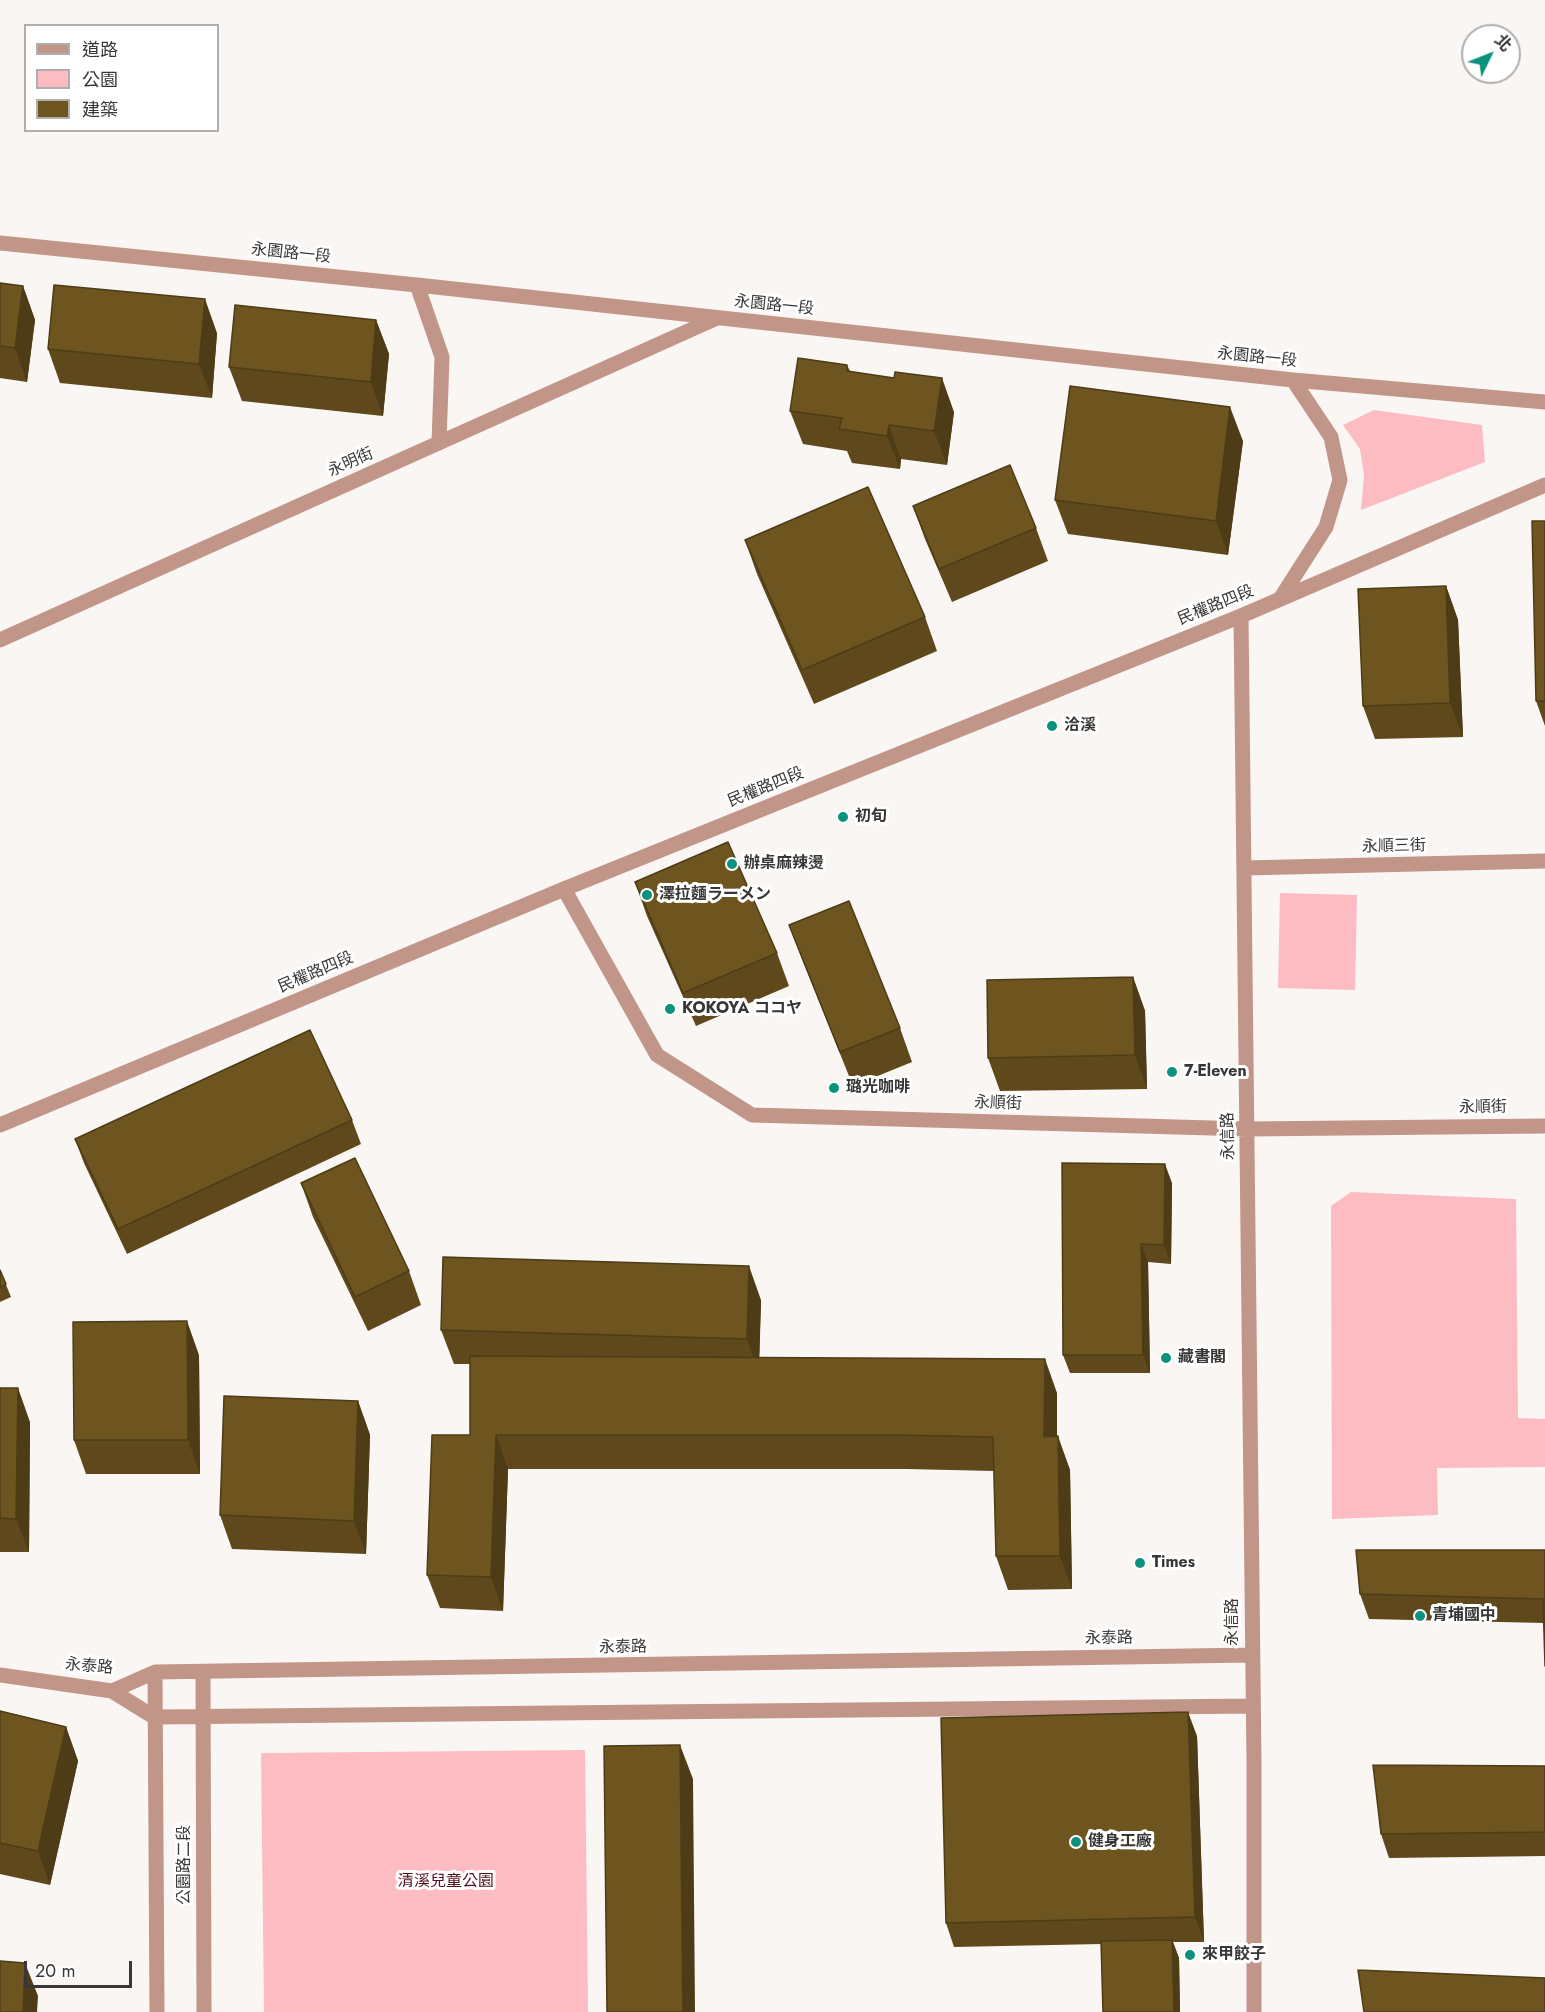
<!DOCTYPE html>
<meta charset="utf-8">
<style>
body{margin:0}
#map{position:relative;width:1545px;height:2012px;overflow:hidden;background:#f9f6f4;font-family:Jost,"Noto Sans TC",sans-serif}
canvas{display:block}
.legend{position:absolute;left:24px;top:24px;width:195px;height:108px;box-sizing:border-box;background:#fff;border:2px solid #afafaf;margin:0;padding:8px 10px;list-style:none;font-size:18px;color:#383736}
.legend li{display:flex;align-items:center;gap:12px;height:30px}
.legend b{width:30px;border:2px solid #afafaf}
.north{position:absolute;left:1461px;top:24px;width:60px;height:60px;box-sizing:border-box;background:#fff;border:2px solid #afafaf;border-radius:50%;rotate:47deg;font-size:16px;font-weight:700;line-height:24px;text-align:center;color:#383736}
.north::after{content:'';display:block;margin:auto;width:21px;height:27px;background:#0a927c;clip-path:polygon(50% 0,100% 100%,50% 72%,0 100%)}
.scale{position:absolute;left:24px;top:1961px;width:108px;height:27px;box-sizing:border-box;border:3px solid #383736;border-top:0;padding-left:8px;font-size:18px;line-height:21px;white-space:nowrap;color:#383736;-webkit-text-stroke:4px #fff;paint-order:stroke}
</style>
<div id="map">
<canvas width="1545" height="2012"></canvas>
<ul class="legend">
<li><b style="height:8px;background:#c29589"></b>道路</li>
<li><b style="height:16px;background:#fdbcc2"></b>公園</li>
<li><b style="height:16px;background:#6e5520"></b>建築</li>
</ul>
<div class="north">北</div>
<div class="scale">20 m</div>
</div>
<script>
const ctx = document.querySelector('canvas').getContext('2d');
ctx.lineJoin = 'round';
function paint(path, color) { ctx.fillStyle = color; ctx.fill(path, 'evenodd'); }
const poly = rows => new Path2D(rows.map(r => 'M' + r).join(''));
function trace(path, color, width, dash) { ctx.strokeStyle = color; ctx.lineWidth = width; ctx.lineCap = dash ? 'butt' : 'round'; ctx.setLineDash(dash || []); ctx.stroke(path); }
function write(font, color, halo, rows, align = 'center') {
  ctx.font = font + ' Jost,"Noto Sans TC","Noto Sans JP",sans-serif'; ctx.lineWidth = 6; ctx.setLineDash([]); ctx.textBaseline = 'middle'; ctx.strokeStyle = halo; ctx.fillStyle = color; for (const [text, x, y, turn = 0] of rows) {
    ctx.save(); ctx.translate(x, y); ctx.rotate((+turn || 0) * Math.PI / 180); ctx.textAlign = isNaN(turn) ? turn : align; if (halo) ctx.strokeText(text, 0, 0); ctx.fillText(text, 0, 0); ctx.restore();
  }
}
paint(poly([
 [1374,410,1482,425,1485,462,1361,510,1364,475,1360,449,1343,425],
 [1280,893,1357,895,1355,990,1278,988],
 [1351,1192,1516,1199,1518,1418,1545,1419,1545,1467,1437,1468,1438,1515,1332,1519,1331,1206],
 [585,1750,588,2012,264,2012,261,1753]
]), '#fdbcc2');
trace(poly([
 [0,243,417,285,1293,380,1545,402],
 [417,285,442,357,439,443],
 [1280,599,1326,527,1340,480,1331,437,1293,380],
 [1241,616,1254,1762,1254,2012],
 [0,640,717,318],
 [1244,868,1545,861],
 [564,889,657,1055,752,1115,1247,1129,1545,1126],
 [155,1672,157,2012],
 [203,1673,204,2012],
 [0,1675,112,1691,155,1672,1251,1655],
 [112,1691,154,1717,1253,1706]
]), '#c29589', 15);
trace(poly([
 [0,1125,564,889,1241,616,1545,485]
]), '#c29589', 15);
paint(poly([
 [0,283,23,286,35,320,27,382,0,378],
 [376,320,389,354,383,416,242,401,229,367],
 [217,333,212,398,60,383,48,349],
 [847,365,850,371,954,412,947,465,901,459,900,469,852,463,847,451,803,444,790,411],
 [1243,441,1228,555,1068,534,1055,500],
 [913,506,1036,528,1048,561,952,602,925,539],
 [1545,521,1545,726,1536,701],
 [745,540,925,617,937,651,814,704,757,574],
 [1446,586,1458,620,1463,737,1375,739,1363,706],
 [635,882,777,953,789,986,696,1026,647,916],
 [789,925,900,1028,912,1062,853,1086,802,959],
 [1133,977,1145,1011,1147,1089,1000,1091,988,1058],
 [352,1120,361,1144,127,1254,84,1163,75,1139],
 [301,1183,409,1271,421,1305,368,1331,313,1217],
 [1172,1183,1171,1264,1148,1262,1150,1373,1070,1373,1063,1355],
 [0,1270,11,1297,0,1302],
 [761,1300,759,1357,1057,1393,1057,1436,1070,1470,1072,1589,1008,1590,996,1556,994,1471,907,1469,508,1469,503,1611,440,1608,427,1575,470,1435,470,1364,454,1364,441,1330],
 [199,1355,200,1474,86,1474,74,1440],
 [0,1388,30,1422,29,1552,0,1552],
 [358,1401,370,1435,366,1554,232,1549,220,1515],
 [1545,1550,1544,1623,1369,1619,1360,1594],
 [0,1711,66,1727,78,1761,50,1885,0,1874],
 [1197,1736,1204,1942,1173,1942,1179,1958,1180,2012,1103,2012,1101,1944,954,1947,946,1923],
 [1545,1766,1545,1856,1389,1858,1381,1834]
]), '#5f491c');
paint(poly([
 [23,286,35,320,27,382,15,348],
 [205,299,217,333,212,398,199,364],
 [376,320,389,354,383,416,371,382],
 [942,378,954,412,947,465,934,431],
 [1230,407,1243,441,1228,555,1216,521],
 [889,425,901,459,900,469,887,436],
 [1446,586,1458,620,1463,737,1450,703],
 [1133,977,1145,1011,1147,1089,1135,1055],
 [1165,1164,1172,1183,1171,1264,1164,1245],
 [1141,1244,1148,1262,1150,1373,1143,1355],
 [749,1266,761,1300,759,1373,747,1339],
 [187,1321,199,1355,200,1474,188,1440],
 [1045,1359,1057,1393,1057,1471,1044,1437],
 [18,1388,30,1422,29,1552,16,1519],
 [358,1401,370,1435,366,1554,354,1521],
 [496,1435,508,1469,503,1611,491,1577],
 [1058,1436,1070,1470,1072,1589,1060,1556],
 [1188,1712,1197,1736,1204,1942,1195,1917],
 [66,1727,78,1761,50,1885,38,1851],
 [680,1745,693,1779,695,2012,683,2012],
 [1172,1940,1179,1958,1180,2012,1174,2012],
 [25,1963,38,1996,37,2012,23,2012]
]), '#4d3c16');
const building = poly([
 [0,283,23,286,15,348,0,346,0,283],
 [54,285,205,299,199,364,48,349,54,285],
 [235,305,376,320,371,382,229,367,235,305],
 [798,358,847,365,847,371,894,378,895,372,942,378,934,431,889,425,887,436,839,429,842,418,790,411,798,358],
 [1070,386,1230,407,1216,521,1055,500,1070,386],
 [1010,465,1036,528,939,569,913,506,1010,465],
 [868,487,925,617,802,670,745,540,868,487],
 [1532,521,1545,521,1545,701,1536,701,1532,521],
 [1446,586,1450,703,1363,706,1358,589,1446,586],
 [728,842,777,953,683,993,635,882,728,842],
 [849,901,900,1028,840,1052,789,925,849,901],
 [1133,977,1135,1055,988,1058,987,980,1133,977],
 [310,1030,352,1120,118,1229,75,1139,310,1030],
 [355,1158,409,1271,355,1297,301,1183,355,1158],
 [1062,1163,1165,1164,1164,1245,1141,1244,1143,1355,1063,1355,1062,1163],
 [443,1257,749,1266,747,1339,441,1330,443,1257],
 [0,1270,6,1284,0,1287,0,1270],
 [187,1321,188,1440,74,1440,73,1322,187,1321],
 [470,1356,1045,1359,1044,1437,1058,1436,1060,1556,996,1556,993,1437,895,1435,496,1435,491,1577,427,1575,432,1435,470,1435,470,1356],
 [0,1388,18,1388,16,1519,0,1518,0,1388],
 [224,1396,358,1401,354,1521,220,1515,224,1396],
 [1356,1550,1545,1550,1545,1666,1543,1599,1360,1594,1356,1550],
 [0,1711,66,1727,38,1851,0,1843,0,1711],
 [1188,1712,1195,1917,946,1923,941,1718,1188,1712],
 [680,1745,683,2012,607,2012,604,1746,680,1745],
 [1373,1765,1545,1766,1545,1832,1381,1834,1373,1765],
 [1172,1940,1174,2012,1103,2012,1101,1941,1172,1940],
 [0,1961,25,1963,23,2012,0,2012,0,1961],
 [1358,1970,1545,1978,1545,2012,1364,2012,1358,1970]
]);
paint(building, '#6e5520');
trace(building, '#4d3c16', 1.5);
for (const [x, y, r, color] of [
 [1052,726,6,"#0a927c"],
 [843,817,6,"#0a927c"],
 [732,864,6,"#0a927c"],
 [647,895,6,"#0a927c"],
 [670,1009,6,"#0a927c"],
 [1172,1072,6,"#0a927c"],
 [834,1088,6,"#0a927c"],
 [1166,1358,6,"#0a927c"],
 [1140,1563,6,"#0a927c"],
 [1420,1616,6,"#0a927c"],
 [1076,1842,6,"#0a927c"],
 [1190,1955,6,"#0a927c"]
]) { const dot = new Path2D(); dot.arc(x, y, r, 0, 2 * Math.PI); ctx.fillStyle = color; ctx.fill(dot); trace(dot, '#fff', 2); }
write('16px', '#383736', '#fff', [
 ["永園路一段",291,254,6],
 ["永園路一段",774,306,6],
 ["永園路一段",1257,358,6],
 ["永明街",351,463,-24],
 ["民權路四段",1216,606,-22],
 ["民權路四段",766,788,-22],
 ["永順三街",1394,847,-1],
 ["民權路四段",316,973,-23],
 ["永順街",998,1104,2],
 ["永順街",1483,1108,-1],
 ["永信路",1229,1136,-91],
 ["永信路",1233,1622,-90],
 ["永泰路",1109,1639,-1],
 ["永泰路",623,1648,-1],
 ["永泰路",89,1667,5],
 ["公園路二段",185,1865,-90]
]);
write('bold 16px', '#383736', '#fff', [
 ["洽溪",1064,726],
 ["初旬",855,817],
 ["辦桌麻辣燙",744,864],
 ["澤拉麵ラーメン",659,895],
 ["KOKOYA ココヤ",682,1009],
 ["7-Eleven",1184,1072],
 ["璐光咖啡",846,1088],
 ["藏書閣",1178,1358],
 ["Times",1152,1563],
 ["青埔國中",1432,1616],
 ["健身工廠",1088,1842],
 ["來甲餃子",1202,1955]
], 'left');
write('16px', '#521120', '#fff', [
 ["清溪兒童公園",446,1882]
]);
</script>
